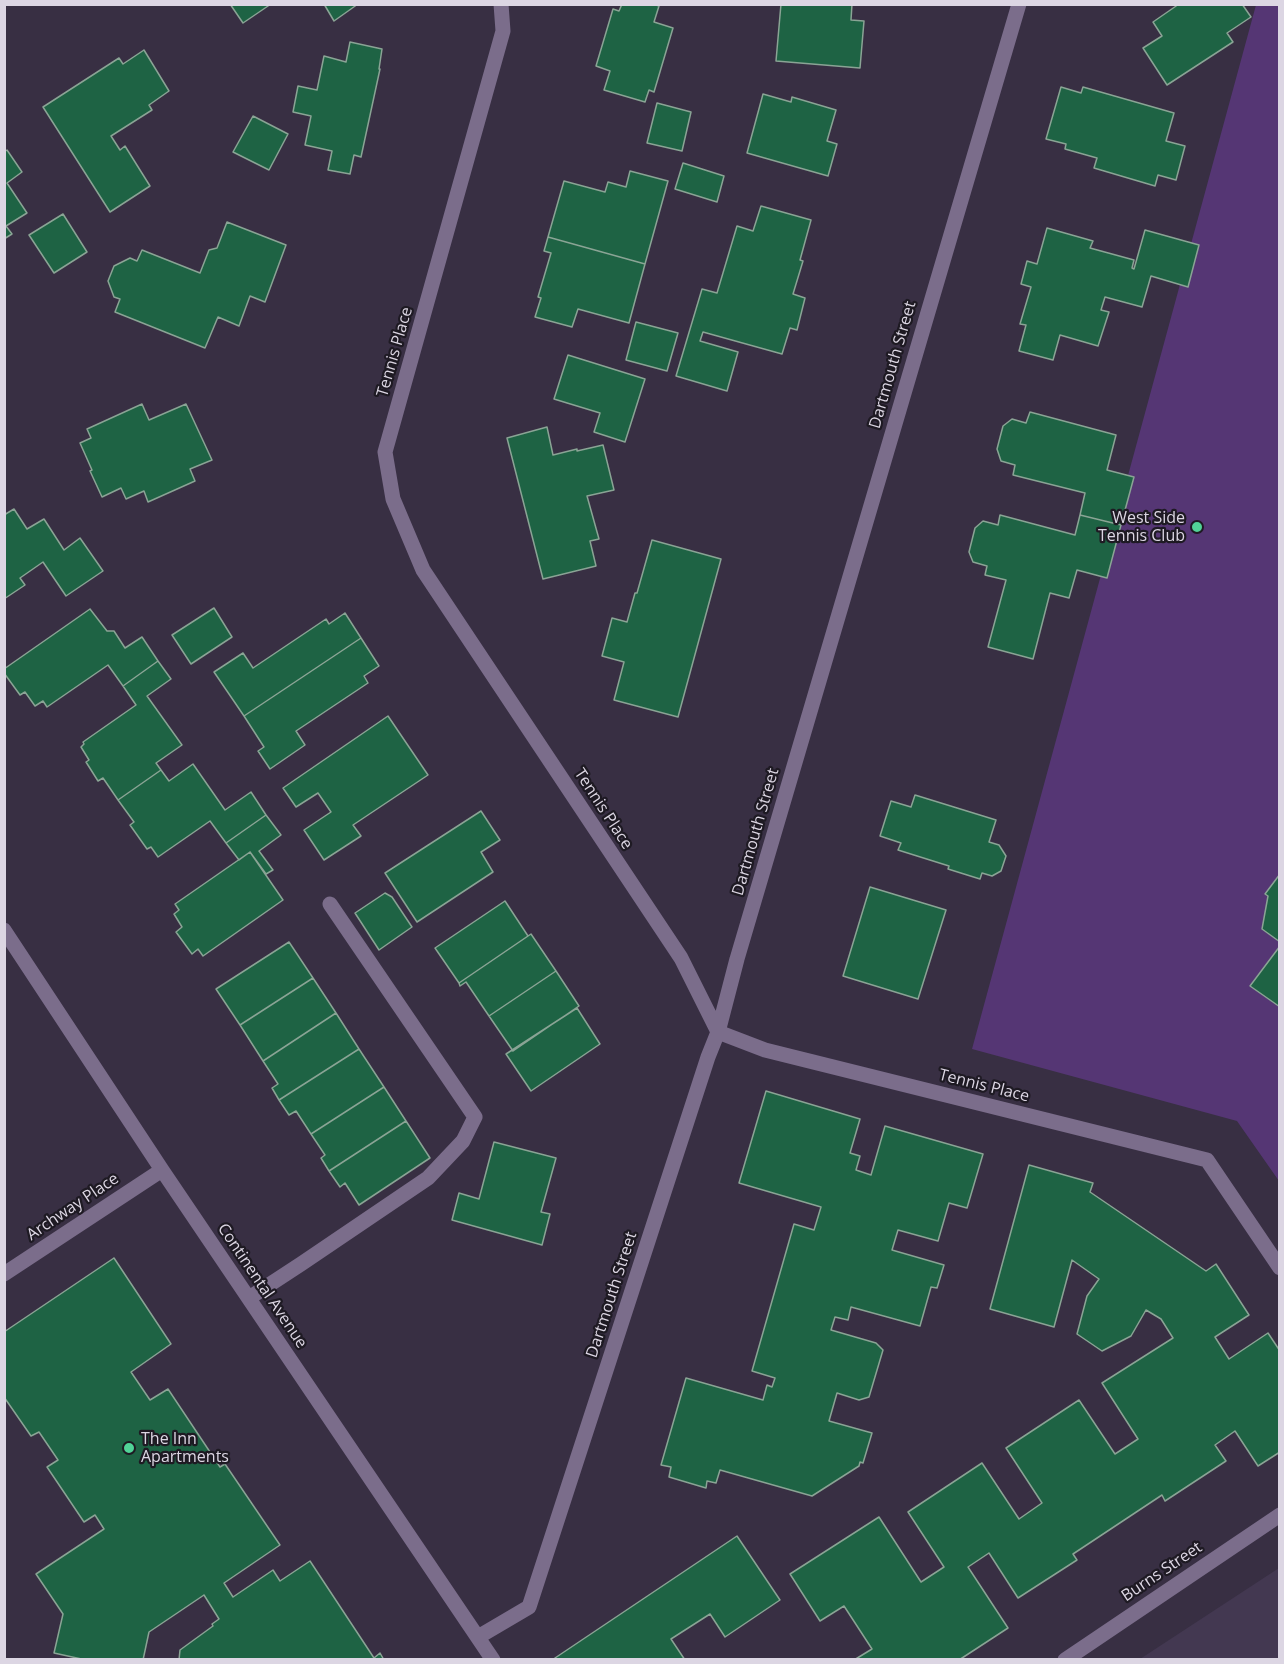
<!DOCTYPE html>
<style>
body{margin:0}
#map{position:relative;width:1284px;height:1664px;overflow:hidden;background:#382f43;font-family:"Open Sans",sans-serif}
canvas{display:block}
.frame{position:absolute;inset:0;border:6px solid #dcd6e3;pointer-events:none}
</style>
<div id="map">
<canvas width="1284" height="1664"></canvas>
<div class="frame"></div>
</div>
<script>
const ctx = document.querySelector('canvas').getContext('2d');
ctx.lineJoin = 'round';
function paint(path, color) { ctx.fillStyle = color; ctx.fill(path, 'evenodd'); }
const poly = rows => new Path2D(rows.map(r => 'M' + r).join(''));
function trace(path, color, width, dash) { ctx.strokeStyle = color; ctx.lineWidth = width; ctx.lineCap = dash ? 'butt' : 'round'; ctx.setLineDash(dash || []); ctx.stroke(path); }
function write(font, color, halo, rows, align = 'center') {
  ctx.font = font + ' "Open Sans",sans-serif'; ctx.lineWidth = 4.5; ctx.setLineDash([]); ctx.textBaseline = 'middle'; ctx.strokeStyle = halo; ctx.fillStyle = color; for (const [text, x, y, turn = 0] of rows) {
    ctx.save(); ctx.translate(x, y); ctx.rotate((+turn || 0) * Math.PI / 180); ctx.textAlign = isNaN(turn) ? turn : align; if (halo) ctx.strokeText(text, 0, 0); ctx.fillText(text, 0, 0); ctx.restore();
  }
}
paint(poly([
 [1279,1568,1279,1659,1140,1659]
]), '#433851');
paint(poly([
 [1256,5,1279,5,1279,1181,1237,1121,972,1049]
]), '#553674');
const building = poly([
 [230,4,271,4,243,23,230,4],
 [324,4,358,4,334,21,324,4],
 [622,4,653,4,659,6,654,22,673,28,654,92,649,90,645,102,604,90,610,71,596,66,613,9,619,11,622,4],
 [781,4,852,4,851,20,864,21,860,68,776,61,781,4],
 [1179,4,1242,4,1251,17,1227,33,1233,42,1167,85,1143,48,1162,36,1153,22,1179,4],
 [350,42,382,49,379,69,380,69,361,157,354,155,350,174,328,170,332,151,305,145,311,116,293,112,298,86,317,90,324,56,346,62,350,42],
 [144,50,169,91,149,105,152,110,111,136,120,150,125,146,150,186,110,212,43,107,119,58,123,64,144,50],
 [1061,87,1081,93,1083,87,1174,113,1166,141,1185,146,1176,180,1158,175,1155,186,1094,168,1097,158,1065,149,1066,144,1046,139,1061,87],
 [763,94,791,102,792,97,836,110,827,141,837,144,828,176,747,153,763,94],
 [657,103,691,112,682,151,647,143,657,103],
 [253,116,288,134,269,170,233,152,253,116],
 [7,150,22,172,7,183,27,213,6,226,12,234,4,239,4,152,7,150],
 [683,163,724,176,717,202,675,189,683,163],
 [630,171,668,181,645,264,548,237,564,181,605,192,608,182,626,187,630,171],
 [761,206,811,220,800,260,803,261,793,294,805,298,797,330,790,328,782,354,703,332,700,341,738,352,727,391,676,376,702,289,717,293,737,226,753,231,761,206],
 [63,214,87,252,54,273,29,235,63,214],
 [227,222,286,245,265,302,250,296,239,326,218,317,205,348,115,312,120,299,114,297,108,281,114,266,130,258,137,261,142,250,200,273,209,250,217,248,227,222],
 [1047,228,1093,241,1090,248,1134,260,1132,268,1134,269,1145,230,1199,245,1188,287,1151,276,1142,307,1105,297,1101,310,1109,312,1098,346,1060,335,1053,360,1019,351,1026,325,1020,324,1031,287,1021,284,1027,261,1037,264,1047,228],
 [548,237,645,264,629,323,578,309,572,327,535,317,541,298,538,297,551,253,544,251,548,237],
 [636,322,678,333,667,371,626,360,636,322],
 [568,355,645,379,625,442,594,432,600,413,554,399,568,355],
 [142,404,149,420,186,404,212,460,190,469,195,481,148,502,144,491,126,499,121,488,102,497,90,471,92,470,80,443,91,438,87,429,142,404],
 [1030,412,1116,435,1107,470,1134,477,1121,525,1080,515,1085,493,1013,475,1015,465,1001,461,997,449,1003,426,1012,419,1026,423,1030,412],
 [547,427,553,455,577,449,577,451,603,445,614,490,587,496,599,539,590,541,596,566,543,579,507,438,547,427],
 [14,509,27,529,44,519,64,550,80,538,103,571,66,596,43,562,20,578,25,585,4,599,4,515,14,509],
 [1000,515,1075,535,1080,515,1121,525,1107,578,1077,570,1069,598,1050,593,1033,659,988,647,1006,580,985,575,987,566,973,562,969,552,975,528,983,521,998,525,1000,515],
 [652,540,721,559,678,717,614,700,624,662,602,656,612,618,627,622,635,593,637,593,652,540],
 [214,608,232,637,191,664,172,635,214,608],
 [90,609,107,631,114,631,125,648,142,637,158,661,123,686,108,665,47,707,43,701,35,706,25,692,20,695,4,673,4,669,90,609],
 [345,613,361,638,244,716,214,672,243,653,253,668,326,619,329,624,345,613],
 [361,638,379,666,364,676,368,683,296,731,305,745,270,769,258,751,264,747,244,716,361,638],
 [158,661,171,679,147,696,182,745,156,763,161,770,118,800,103,778,98,781,86,762,89,760,81,747,84,744,83,742,136,705,123,686,158,661],
 [388,716,428,775,353,825,361,836,324,860,304,830,331,812,318,793,296,807,283,788,388,716],
 [193,764,225,810,251,792,266,815,226,843,210,821,158,857,151,847,147,849,130,825,134,822,118,800,161,770,169,781,193,764],
 [915,795,996,820,989,842,999,845,1006,856,1001,871,992,876,982,873,980,879,948,869,949,866,898,850,901,843,880,836,891,801,911,807,915,795],
 [481,811,500,840,481,852,493,872,417,922,385,873,481,811],
 [266,815,281,835,259,851,273,870,266,874,250,852,239,860,226,843,266,815],
 [250,852,283,900,203,956,198,949,192,954,176,932,182,927,174,914,179,910,175,904,250,852],
 [1280,874,1280,942,1262,929,1268,896,1265,894,1280,874],
 [870,887,946,910,918,999,843,976,870,887],
 [385,893,392,897,412,927,379,950,355,913,385,893],
 [505,901,528,936,459,983,435,948,505,901],
 [531,934,556,971,489,1016,466,982,460,986,459,983,531,934],
 [289,942,313,978,240,1025,216,989,289,942],
 [1280,946,1280,1007,1250,986,1280,946],
 [556,971,579,1006,513,1051,489,1016,556,971],
 [313,978,336,1013,263,1061,240,1025,313,978],
 [577,1008,600,1044,531,1091,506,1054,577,1008],
 [336,1013,359,1049,279,1100,272,1088,278,1084,263,1061,336,1013],
 [359,1049,384,1087,311,1134,296,1111,289,1115,279,1100,359,1049],
 [384,1087,406,1121,329,1171,321,1158,325,1155,311,1134,384,1087],
 [766,1091,860,1119,850,1153,860,1156,856,1170,871,1175,885,1126,983,1154,967,1208,949,1203,938,1241,898,1230,892,1250,944,1265,937,1288,931,1287,920,1326,851,1307,848,1320,835,1317,831,1330,876,1343,883,1350,869,1397,859,1400,837,1393,829,1421,872,1433,863,1463,860,1462,859,1466,812,1496,720,1470,716,1483,707,1481,706,1488,669,1477,671,1467,661,1465,686,1378,763,1400,767,1385,772,1387,775,1378,752,1371,794,1224,814,1230,821,1207,739,1183,766,1091],
 [406,1121,430,1158,359,1205,345,1183,340,1187,329,1171,406,1121],
 [494,1142,556,1158,541,1212,550,1214,542,1245,452,1220,459,1193,479,1199,494,1142],
 [1029,1165,1093,1183,1090,1192,1206,1271,1216,1264,1249,1315,1215,1337,1229,1359,1268,1333,1280,1351,1280,1452,1258,1466,1235,1431,1215,1445,1226,1461,1165,1501,1162,1495,1073,1554,1077,1560,1018,1598,989,1553,968,1567,1008,1628,959,1660,854,1660,872,1649,844,1606,820,1621,790,1574,879,1517,921,1582,944,1567,908,1512,982,1463,1019,1519,1042,1503,1006,1448,1079,1400,1115,1454,1138,1439,1102,1383,1173,1338,1161,1319,1146,1310,1131,1336,1102,1351,1077,1334,1087,1296,1099,1279,1072,1260,1054,1327,990,1309,1029,1165],
 [114,1258,171,1344,131,1372,150,1400,168,1389,220,1467,225,1464,280,1545,224,1583,233,1597,273,1570,280,1581,310,1561,374,1658,380,1653,384,1660,179,1660,180,1650,213,1626,212,1624,219,1619,204,1595,149,1632,143,1660,86,1660,54,1653,63,1614,36,1574,104,1529,95,1515,84,1522,47,1467,58,1460,39,1432,31,1436,4,1397,4,1332,114,1258],
 [737,1536,780,1600,725,1637,710,1614,671,1639,685,1660,552,1660,737,1536]
]);
paint(building, '#1e6344');
trace(building, '#8aa495', 1.5);
trace(poly([
 [501,4,503,31,385,452,393,499,423,570,681,958,718,1032,765,1050,1207,1160,1280,1268],
 [4,930,162,1170,493,1660],
 [4,1274,162,1170],
 [249,1298,301,1264,428,1178,463,1141,475,1117,330,904],
 [478,1637,529,1607,708,1057,718,1032,737,959,1019,4],
 [1065,1660,1280,1515]
]), '#7b6d8b', 15);
for (const [x, y, r, color] of [
 [1197,527,6,"#51d397"],
 [129,1448,6,"#51d397"]
]) { const dot = new Path2D(); dot.arc(x, y, r, 0, 2 * Math.PI); ctx.fillStyle = color; ctx.fill(dot); trace(dot, '#1e1a23', 2); }
write('16px', '#dcd6e3', '#1e1a23', [
 ["Tennis Place",395,352,-74],
 ["Dartmouth Street",893,365,-74],
 ["Tennis Place",603,809,57],
 ["Dartmouth Street",756,832,-74],
 ["Tennis Place",984,1086,14],
 ["Archway Place",73,1207,-34],
 ["Continental Avenue",262,1286,56],
 ["Dartmouth Street",612,1295,-72],
 ["Burns Street",1162,1572,-34]
]);
write('16px', '#dcd6e3', '#1e1a23', [
 ["West Side",1185,518],
 ["Tennis Club",1185,536],
 ["The Inn",141,1439,"left"],
 ["Apartments",141,1457,"left"]
], 'right');
</script>
